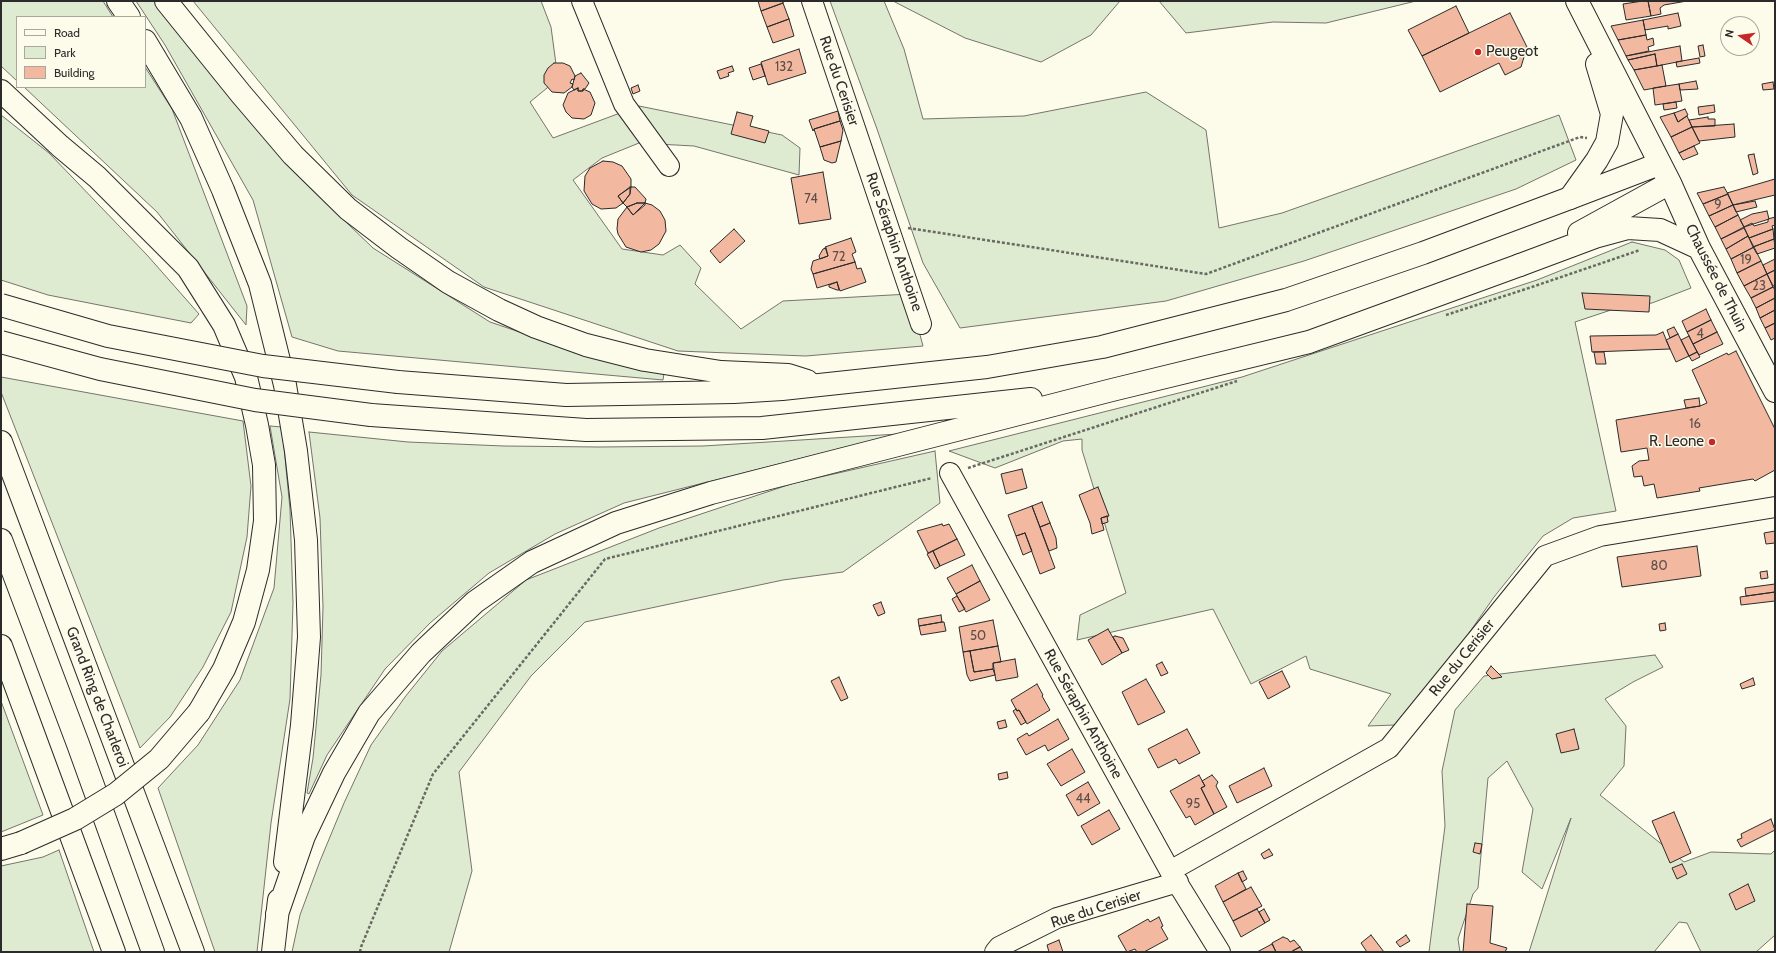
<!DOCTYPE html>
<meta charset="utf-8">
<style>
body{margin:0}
#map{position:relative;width:1776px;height:953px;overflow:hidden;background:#fdfbea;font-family:Cabin,sans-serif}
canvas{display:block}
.frame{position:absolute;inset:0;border:2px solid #2b2b2b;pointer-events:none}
.legend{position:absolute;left:16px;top:16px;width:130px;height:72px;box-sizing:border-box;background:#fdfbea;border:1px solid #a9a89e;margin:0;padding:5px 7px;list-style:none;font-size:12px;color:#2b2b2b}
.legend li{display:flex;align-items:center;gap:8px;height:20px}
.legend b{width:20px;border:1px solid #a9a89e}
.north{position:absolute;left:1720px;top:16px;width:40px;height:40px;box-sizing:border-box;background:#fdfbea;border:1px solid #a9a89e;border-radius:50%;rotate:283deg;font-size:11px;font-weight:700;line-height:16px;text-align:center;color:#2b2b2b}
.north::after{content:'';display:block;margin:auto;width:14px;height:18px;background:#c62828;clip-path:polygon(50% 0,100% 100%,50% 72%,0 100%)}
</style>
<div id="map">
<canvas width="1776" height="953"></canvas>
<div class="frame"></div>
<ul class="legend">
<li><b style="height:5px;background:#fdfbea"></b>Road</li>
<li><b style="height:11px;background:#deebd1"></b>Park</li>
<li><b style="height:11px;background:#f2b8a0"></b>Building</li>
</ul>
<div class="north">N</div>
</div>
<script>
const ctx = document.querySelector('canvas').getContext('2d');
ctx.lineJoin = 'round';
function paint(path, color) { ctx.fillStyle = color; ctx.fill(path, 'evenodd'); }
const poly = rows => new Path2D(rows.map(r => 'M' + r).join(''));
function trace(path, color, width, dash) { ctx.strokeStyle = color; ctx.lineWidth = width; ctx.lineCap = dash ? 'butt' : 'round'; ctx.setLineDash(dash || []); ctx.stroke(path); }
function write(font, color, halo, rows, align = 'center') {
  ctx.font = font + ' Cabin,sans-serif'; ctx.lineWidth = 3; ctx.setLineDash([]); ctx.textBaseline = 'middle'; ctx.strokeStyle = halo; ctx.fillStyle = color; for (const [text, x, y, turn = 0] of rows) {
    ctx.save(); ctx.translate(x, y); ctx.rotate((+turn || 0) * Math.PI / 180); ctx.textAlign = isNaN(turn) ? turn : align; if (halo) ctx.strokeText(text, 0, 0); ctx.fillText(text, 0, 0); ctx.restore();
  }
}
const green = poly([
 [1,1,103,1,113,17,17,17,17,81,1,66,1,1],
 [136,1,154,1,297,175,373,248,490,322,605,361,664,373,663,380,338,351,292,337,253,200,165,45,136,1],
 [193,1,541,1,551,27,558,79,530,102,553,138,639,106,782,135,800,148,799,175,694,146,639,143,602,158,573,180,622,249,663,255,680,245,701,268,695,284,741,329,783,301,909,294,923,346,806,356,678,351,484,287,352,195,193,1],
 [830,1,884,1,904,49,923,119,1024,116,1146,92,1206,130,1219,228,1282,213,1559,115,1576,160,1516,189,1304,261,1166,301,960,328,923,263,877,129,830,1],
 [893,1,1120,1,1091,35,1041,62,965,38,893,1],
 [1159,1,1416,1,1326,23,1273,22,1186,33,1159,1],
 [145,67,172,109,247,306,246,325,157,212,24,87,145,87,145,67],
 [1,115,49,153,147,255,199,314,191,323,48,295,1,280,1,115],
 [1632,242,1665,250,1679,260,1691,288,1652,303,1620,307,1575,322,1616,511,1573,518,1543,536,1494,597,1460,646,1395,725,1368,726,1391,694,1310,669,1306,656,1251,684,1213,609,1077,640,1080,615,1126,593,1082,450,1082,439,1063,441,995,468,949,451,1242,377,1537,280,1632,242],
 [1,377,243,421,251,486,247,537,231,612,203,667,170,717,140,748,1,392,1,377],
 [270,426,282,427,290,509,293,603,290,699,271,823,257,952,215,952,158,788,198,745,240,680,274,588,282,497,270,426],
 [309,432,408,442,504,446,599,447,703,446,898,434,624,503,555,534,489,573,430,623,385,669,327,755,309,794,307,793,313,758,321,675,323,607,320,518,309,432],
 [935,451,940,503,843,572,783,580,585,622,531,676,459,772,472,871,449,952,292,952,300,915,320,861,344,803,371,745,405,697,442,651,526,580,659,528,794,483,935,451],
 [1655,655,1663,667,1633,682,1605,699,1626,726,1624,766,1600,795,1684,862,1711,852,1771,854,1775,850,1775,935,1756,952,1701,952,1687,923,1679,922,1654,952,1529,952,1571,818,1542,889,1522,872,1533,809,1507,761,1488,778,1478,888,1473,894,1458,939,1460,952,1429,952,1445,826,1442,771,1455,710,1484,676,1655,655],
 [1,701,43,815,1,832,1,701],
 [59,850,94,952,1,952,1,866,43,857,59,850]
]);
paint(green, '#deebd1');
trace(green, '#74746e', 1);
const building = poly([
 [758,1,783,1,783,3,761,11,758,1],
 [1643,1,1648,1,1651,16,1626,20,1623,4,1643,1],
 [1648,1,1687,1,1664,5,1660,8,1661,14,1651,16,1648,1],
 [783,3,789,19,767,27,761,11,783,3],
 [1456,6,1469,33,1422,56,1408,30,1456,6],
 [1510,13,1527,47,1521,67,1505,75,1499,63,1440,92,1422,56,1510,13],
 [1678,13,1681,26,1668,29,1668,26,1645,30,1643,20,1678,13],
 [789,19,794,36,773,43,767,27,789,19],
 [1643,20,1646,35,1618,40,1611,26,1643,20],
 [1646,35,1647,40,1653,38,1654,45,1648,47,1649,51,1626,56,1618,40,1646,35],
 [1703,45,1705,56,1700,57,1698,46,1703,45],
 [1680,46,1682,61,1657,66,1655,54,1628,60,1626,56,1680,46],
 [799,49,806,73,768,85,761,62,799,49],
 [1655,54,1657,66,1634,70,1628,60,1655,54],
 [1699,58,1700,63,1677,67,1676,62,1699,58],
 [554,63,563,63,570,66,575,76,574,80,572,79,570,83,573,84,572,87,564,93,552,92,544,83,544,75,548,68,554,63],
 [761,64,765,76,753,80,749,68,761,64],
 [1662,65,1666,86,1644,90,1634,70,1662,65],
 [732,66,734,71,728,73,729,76,720,79,717,71,732,66],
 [581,73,589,83,585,89,583,89,583,91,578,91,578,88,574,90,572,87,575,76,581,73],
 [1696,81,1698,89,1680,90,1679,84,1696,81],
 [1773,82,1774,89,1763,90,1762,84,1773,82],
 [1679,84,1682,101,1655,105,1653,88,1679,84],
 [638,85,640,91,633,94,631,88,638,85],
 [578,88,578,91,583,91,583,89,590,92,595,103,591,115,584,119,572,118,566,112,563,105,568,93,578,88],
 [1676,102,1677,108,1664,110,1663,104,1676,102],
 [1714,105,1715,112,1699,115,1698,107,1714,105],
 [1685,109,1688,115,1678,122,1674,113,1685,109],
 [838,111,840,121,814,129,813,131,809,120,838,111],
 [737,112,753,116,750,126,769,131,765,143,731,134,737,112],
 [1674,113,1678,122,1687,116,1692,127,1671,137,1660,117,1674,113],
 [1708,117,1708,119,1715,119,1715,126,1692,127,1689,120,1708,117],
 [840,121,843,130,841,141,820,147,814,129,840,121],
 [1734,124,1735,137,1699,141,1692,127,1734,124],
 [1692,127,1700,143,1679,153,1671,137,1692,127],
 [841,141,836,162,832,163,824,160,820,147,841,141],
 [1694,146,1698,154,1683,160,1679,153,1694,146],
 [1754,154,1758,173,1753,175,1748,155,1754,154],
 [603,161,613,162,622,166,631,179,631,187,618,196,623,203,616,208,601,209,592,204,584,191,585,176,590,168,603,161],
 [823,172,831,219,799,224,791,178,823,172],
 [1775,179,1775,195,1733,205,1727,193,1775,179],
 [630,187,630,194,623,203,618,196,630,187],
 [631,187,635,187,646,199,645,203,637,203,627,207,623,203,630,194,631,187],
 [1724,187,1728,194,1703,204,1697,193,1724,187],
 [1728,194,1733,205,1709,216,1703,204,1728,194],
 [1755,201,1757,207,1736,212,1733,205,1755,201],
 [637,203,645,203,645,205,633,215,627,207,637,203],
 [645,203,652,205,660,211,665,220,666,231,659,244,651,250,641,252,626,247,618,234,617,229,618,219,627,207,633,215,645,203],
 [1733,205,1738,215,1715,227,1709,216,1733,205],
 [1767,211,1769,219,1744,227,1740,220,1752,214,1767,211],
 [1738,215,1744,227,1721,239,1715,227,1738,215],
 [1775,217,1775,225,1772,226,1773,229,1749,238,1744,227,1752,223,1754,226,1768,222,1768,219,1775,217],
 [1744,228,1748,236,1726,249,1721,239,1744,228],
 [734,229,745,241,720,263,710,251,734,229],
 [1773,229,1774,239,1753,247,1749,238,1773,229],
 [1748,236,1754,247,1731,259,1726,249,1748,236],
 [851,238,856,252,852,254,855,262,813,274,811,269,813,261,828,256,825,247,851,238],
 [1774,239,1775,248,1757,254,1753,247,1774,239],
 [1754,247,1761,261,1737,273,1731,259,1754,247],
 [826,248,828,256,820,259,819,256,823,249,826,248],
 [1775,259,1775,270,1767,274,1763,265,1775,259],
 [1761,261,1767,274,1744,286,1737,273,1761,261],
 [855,262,857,269,861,268,866,282,840,291,837,282,817,288,813,274,855,262],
 [1775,270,1775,285,1773,286,1767,274,1775,270],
 [1767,274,1773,287,1751,298,1744,286,1767,274],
 [837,282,839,290,837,290,829,287,829,285,837,282],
 [1773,287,1775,290,1775,298,1756,308,1751,298,1773,287],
 [1582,293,1650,296,1649,312,1585,309,1582,293],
 [1775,298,1775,310,1760,318,1756,308,1775,298],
 [1706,309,1711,320,1687,332,1682,321,1706,309],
 [1775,310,1775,323,1765,328,1760,318,1775,310],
 [1711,320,1717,332,1693,344,1687,332,1711,320],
 [1775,323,1775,338,1771,340,1765,328,1775,323],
 [1674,327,1678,334,1670,338,1667,330,1674,327],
 [1663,332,1670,349,1592,352,1590,336,1656,335,1663,332],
 [1717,332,1723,344,1699,355,1693,344,1717,332],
 [1678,334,1689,356,1676,362,1666,340,1678,334],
 [1689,336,1697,352,1689,356,1681,340,1689,336],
 [1736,351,1775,429,1775,470,1755,481,1753,479,1699,488,1700,491,1657,498,1654,484,1644,486,1642,476,1634,477,1632,466,1639,461,1649,460,1647,448,1621,452,1616,420,1700,406,1707,403,1692,370,1727,353,1728,355,1736,351],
 [1594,352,1604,352,1606,364,1596,364,1594,352],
 [1697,352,1700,357,1692,361,1689,356,1697,352],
 [1699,398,1700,406,1686,408,1684,400,1699,398],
 [1022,469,1027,488,1006,494,1001,474,1022,469],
 [1098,487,1109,516,1101,518,1104,530,1092,534,1090,523,1079,495,1098,487],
 [1042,502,1050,523,1040,527,1032,506,1042,502],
 [1032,506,1055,568,1040,574,1025,533,1016,536,1008,515,1032,506],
 [1107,516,1108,522,1102,524,1101,518,1107,516],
 [1050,523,1056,538,1057,548,1049,551,1040,527,1050,523],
 [942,524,943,526,949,524,957,539,928,553,917,531,942,524],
 [1775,531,1775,543,1766,544,1764,533,1775,531],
 [1025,533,1032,551,1023,555,1016,536,1025,533],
 [957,539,965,555,940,566,933,551,957,539],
 [1697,546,1701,576,1622,587,1617,557,1697,546],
 [933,551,940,566,935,569,927,554,933,551],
 [972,565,980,581,956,594,947,578,972,565],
 [1767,571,1768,578,1761,579,1760,572,1767,571],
 [980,581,990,600,966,612,956,594,980,581],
 [1775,584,1775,592,1746,596,1745,588,1775,584],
 [1775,592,1775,601,1741,605,1740,597,1775,592],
 [957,596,965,609,959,612,952,599,957,596],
 [881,602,885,613,878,616,873,605,881,602],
 [941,615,942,622,919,626,918,619,941,615],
 [993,620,998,646,963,652,959,627,993,620],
 [942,622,944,622,946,631,921,635,919,626,942,622],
 [1665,623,1666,630,1660,631,1659,624,1665,623],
 [1108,629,1122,653,1102,665,1088,640,1108,629],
 [1115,636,1123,638,1129,650,1122,653,1113,637,1115,636],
 [998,646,1001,662,993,663,993,669,974,672,970,651,998,646],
 [970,651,974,672,993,669,995,675,970,681,967,675,963,652,970,651],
 [1015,659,1018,677,996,681,993,663,1015,659],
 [1162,662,1168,673,1161,676,1156,665,1162,662],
 [1491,666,1502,677,1492,679,1486,673,1491,666],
 [1282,671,1290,687,1268,699,1259,682,1282,671],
 [839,677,848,698,841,701,831,681,839,677],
 [1753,678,1755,685,1742,689,1740,684,1753,678],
 [1146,679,1165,712,1138,725,1122,692,1146,679],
 [1037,684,1043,695,1042,696,1050,710,1027,724,1019,710,1017,711,1011,700,1037,684],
 [1016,709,1017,711,1019,710,1026,722,1021,725,1013,711,1016,709],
 [1058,719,1069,739,1048,751,1045,745,1026,755,1017,739,1027,733,1029,736,1058,719],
 [1005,720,1007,727,999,729,997,722,1005,720],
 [1187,729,1200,753,1179,764,1176,759,1158,768,1148,749,1187,729],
 [1574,729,1579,749,1561,753,1556,734,1574,729],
 [1072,749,1085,772,1061,786,1047,764,1072,749],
 [1264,768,1272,786,1237,803,1229,786,1264,768],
 [1007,772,1008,778,999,780,998,774,1007,772],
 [1199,775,1205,786,1201,788,1214,814,1195,825,1190,816,1186,818,1170,791,1199,775],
 [1212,775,1218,782,1216,786,1227,807,1214,814,1201,788,1205,786,1202,781,1212,775],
 [1088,782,1100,803,1078,816,1066,795,1088,782],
 [1109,810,1120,829,1092,845,1081,826,1109,810],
 [1674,812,1691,853,1670,863,1652,821,1674,812],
 [1771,819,1775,830,1741,847,1737,840,1742,838,1741,834,1771,819],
 [1475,843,1482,844,1480,854,1473,852,1475,843],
 [1269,849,1273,855,1264,859,1261,854,1269,849],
 [1682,864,1687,874,1677,879,1672,868,1682,864],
 [1243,871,1247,879,1242,882,1238,873,1243,871],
 [1238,873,1246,889,1223,902,1215,886,1238,873],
 [1748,884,1755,901,1736,910,1729,894,1748,884],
 [1251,887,1262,906,1233,921,1223,902,1251,887],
 [1467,904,1493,906,1490,943,1507,948,1505,952,1463,952,1467,904],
 [1257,909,1265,923,1241,937,1233,921,1257,909],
 [1264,909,1270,920,1265,923,1259,912,1264,909],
 [1159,917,1163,926,1161,927,1168,939,1144,952,1137,952,1135,949,1127,952,1118,936,1148,919,1150,922,1159,917],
 [1371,935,1384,952,1367,952,1361,943,1371,935],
 [1406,935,1410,941,1400,947,1396,942,1406,935],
 [1283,937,1288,939,1290,942,1294,940,1300,947,1291,952,1276,952,1272,943,1283,937],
 [1059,940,1063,952,1049,952,1047,945,1059,940],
 [1272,944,1276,952,1257,952,1272,944],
 [1300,947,1303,952,1291,952,1294,950,1300,947]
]);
paint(building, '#f2b8a0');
trace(building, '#2b2b2b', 1);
const minor = poly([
 [582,1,624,104,669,166],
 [812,1,921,324],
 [950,473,1170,871,1220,952],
 [1170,871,1389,748,1545,556,1600,536,1775,507],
 [995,952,999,947,1057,918,1178,882]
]);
const major = poly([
 [1577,1,1670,183,1699,248,1775,391],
 [1570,198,1597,160,1607,142,1612,114,1597,64],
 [1570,198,1659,164],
 [1579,233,1670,183],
 [1520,265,1595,237,1628,228,1660,230,1699,248]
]);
const highway = poly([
 [118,1,129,17],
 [166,1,241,94,293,155,348,209,399,248,448,282,499,310,536,327,586,345,645,360,721,372,788,375,807,381],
 [145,41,191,118,223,190,260,284,285,385,296,451,306,540,309,637,302,725,285,862],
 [1,91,60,146,97,177,188,268,224,325,246,377,257,425,264,465,265,521,258,570,244,622,224,669,199,712],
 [398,382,566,395,734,392,782,389,987,367,1102,347,1286,300,1423,253,1570,198],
 [371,415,586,430,762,428,1031,399],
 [1,442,193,952],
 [1,540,78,744,153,952],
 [1,646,114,952],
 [1,849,21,843],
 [277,914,304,836,334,773,369,713,421,653,475,602,532,562,616,523,711,493,1112,390,1309,342,1520,265],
 [273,952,279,900]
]);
trace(minor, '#2b2b2b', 22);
trace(major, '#2b2b2b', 24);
trace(highway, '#2b2b2b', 24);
trace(poly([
 [908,228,1206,274,1580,137,1587,138],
 [1446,315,1532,287,1640,250],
 [968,468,1237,381],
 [360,952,361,947,433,774,605,559,932,478]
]), '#6a6964', 2.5, [3, 2]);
trace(minor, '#fdfbea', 20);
trace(major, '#fdfbea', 22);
trace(highway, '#fdfbea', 22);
const highwayBridge = poly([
 [1,305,108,336,263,366,398,382],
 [1,342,100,369,255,400,371,415],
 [21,843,75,819,116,794,159,759,199,712]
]);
trace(highwayBridge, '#2b2b2b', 24, []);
trace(highwayBridge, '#fdfbea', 22);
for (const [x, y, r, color] of [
 [1478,52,4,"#c62828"],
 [1712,442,4,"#c62828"]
]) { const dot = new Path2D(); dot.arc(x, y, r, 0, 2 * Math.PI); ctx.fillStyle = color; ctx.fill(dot); trace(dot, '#fdfbea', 1.5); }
write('13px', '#5d4e48', null, [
 ["132",784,67],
 ["74",811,199],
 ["9",1718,205],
 ["72",839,257],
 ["19",1746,260],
 ["23",1759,286],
 ["4",1700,334],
 ["16",1695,424],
 ["80",1659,566],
 ["50",978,636],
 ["44",1083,799],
 ["95",1193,804]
]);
write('15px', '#2b2b2b', '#fdfbea', [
 ["Peugeot",1486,52],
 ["R. Leone",1704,442,"right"]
], 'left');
write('15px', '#2b2b2b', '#fdfbea', [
 ["Rue du Cerisier",839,81,71],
 ["Rue Séraphin Anthoine",894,242,71],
 ["Chaussée de Thuin",1716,278,63],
 ["Rue du Cerisier",1462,658,-51],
 ["Grand Ring de Charleroi",97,697,69],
 ["Rue Séraphin Anthoine",1083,714,61],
 ["Rue du Cerisier",1096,909,-18]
]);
</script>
